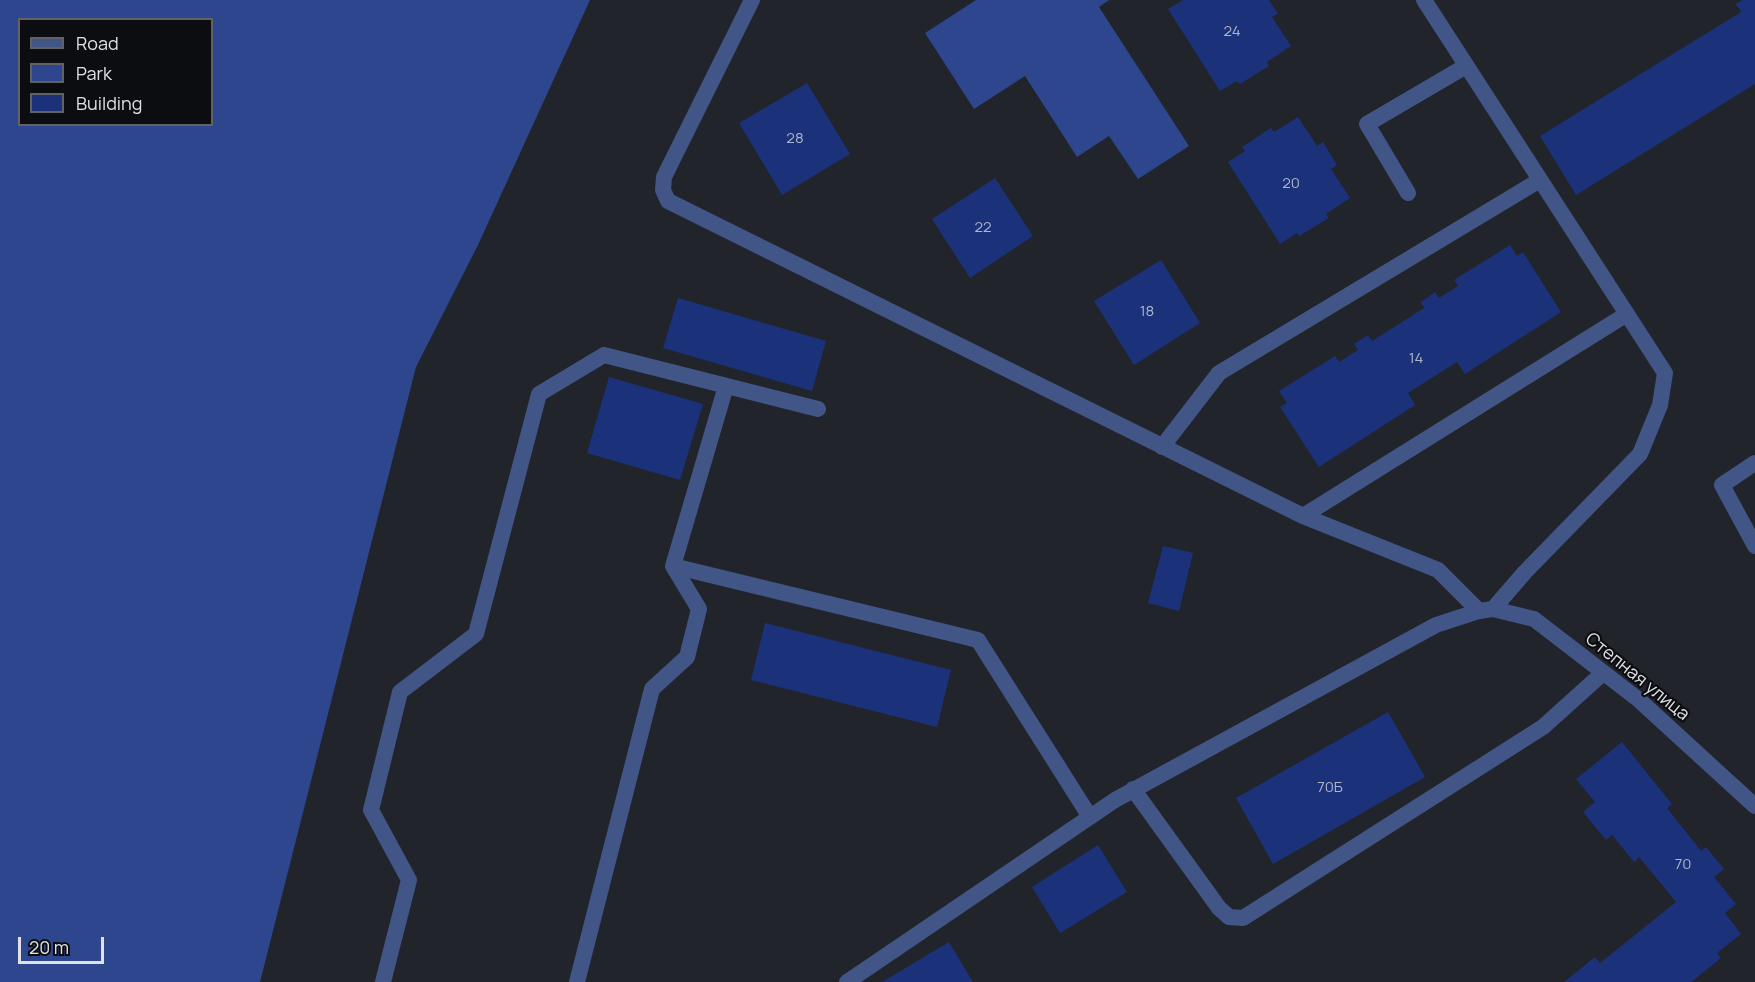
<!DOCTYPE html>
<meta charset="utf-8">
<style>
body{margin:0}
#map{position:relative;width:1755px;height:982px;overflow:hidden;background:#21242a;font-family:Manrope,sans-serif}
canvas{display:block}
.legend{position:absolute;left:18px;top:18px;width:195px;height:108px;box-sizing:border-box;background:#0c0d10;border:2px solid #606266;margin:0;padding:8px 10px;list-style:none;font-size:18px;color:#dfe1e6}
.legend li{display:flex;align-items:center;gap:12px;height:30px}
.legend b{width:30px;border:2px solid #606266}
.scale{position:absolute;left:18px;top:937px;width:86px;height:27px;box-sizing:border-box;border:3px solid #dfe1e6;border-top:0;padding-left:8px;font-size:18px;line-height:21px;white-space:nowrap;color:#dfe1e6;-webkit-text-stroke:4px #0c0d10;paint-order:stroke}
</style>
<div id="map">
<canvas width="1755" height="982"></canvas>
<ul class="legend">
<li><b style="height:8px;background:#415586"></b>Road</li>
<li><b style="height:16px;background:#2d468d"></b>Park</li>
<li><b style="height:16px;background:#1b327b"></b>Building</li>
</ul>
<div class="scale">20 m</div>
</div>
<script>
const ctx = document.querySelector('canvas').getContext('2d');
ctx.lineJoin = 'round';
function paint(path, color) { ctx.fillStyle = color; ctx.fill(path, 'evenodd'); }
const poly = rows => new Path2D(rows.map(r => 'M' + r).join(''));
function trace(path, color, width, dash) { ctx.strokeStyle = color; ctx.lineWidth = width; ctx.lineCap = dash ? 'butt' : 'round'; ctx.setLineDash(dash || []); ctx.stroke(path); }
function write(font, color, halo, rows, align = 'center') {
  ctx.font = font + ' Manrope,sans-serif'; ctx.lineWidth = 4.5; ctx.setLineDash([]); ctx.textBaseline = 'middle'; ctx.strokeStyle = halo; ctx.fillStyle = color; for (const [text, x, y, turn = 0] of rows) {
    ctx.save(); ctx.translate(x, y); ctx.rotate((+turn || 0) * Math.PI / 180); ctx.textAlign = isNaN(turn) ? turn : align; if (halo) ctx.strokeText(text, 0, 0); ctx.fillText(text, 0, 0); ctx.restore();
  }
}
paint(poly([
 [0,0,590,0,478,245,416,367,260,982,0,982],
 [20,20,212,20,212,124,20,124],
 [976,0,1109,0,1099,7,1189,146,1138,179,1109,136,1077,157,1025,76,974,109,925,33]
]), '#2d468d');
paint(poly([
 [1183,0,1269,0,1278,14,1272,17,1291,46,1267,62,1269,66,1240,84,1237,81,1220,91,1168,9],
 [1742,0,1755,0,1755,84,1576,195,1540,136,1741,12,1736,4],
 [807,83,850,154,782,195,739,123],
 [1298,117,1317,146,1323,142,1337,165,1331,169,1350,198,1326,214,1329,218,1299,236,1297,233,1280,244,1228,162,1245,151,1242,147,1271,128,1274,132],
 [995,178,1033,236,970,278,932,219],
 [1510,245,1517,256,1523,252,1561,312,1465,374,1457,362,1408,393,1415,405,1319,467,1280,407,1287,403,1279,391,1335,356,1339,362,1358,350,1354,344,1368,335,1372,341,1424,308,1421,302,1435,292,1439,298,1458,286,1454,280],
 [1161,260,1200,323,1134,365,1094,301],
 [678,298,826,341,812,391,663,348],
 [609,377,703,404,680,480,587,453],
 [1163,546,1193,553,1179,611,1148,603],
 [765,623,951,670,937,727,751,680],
 [1388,712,1425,777,1273,864,1236,798],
 [1622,742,1672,804,1667,808,1701,851,1706,847,1724,869,1714,877,1736,904,1725,913,1741,934,1717,953,1721,958,1691,982,1564,982,1595,957,1600,963,1676,902,1639,857,1634,862,1612,835,1606,840,1583,812,1595,802,1576,779],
 [1098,845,1127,892,1060,933,1032,887],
 [949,942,973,982,882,982]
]), '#1b327b');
trace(poly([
 [752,0,664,177,663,190,668,201,1303,516,1438,570,1479,611,1436,625,1115,800,847,982],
 [1424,0,1665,373,1660,405,1640,454,1525,572,1493,609],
 [1408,193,1367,124,1466,66],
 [1162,447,1219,373,1540,180],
 [1755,463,1722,485,1755,546],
 [1303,516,1627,314],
 [673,566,978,640,1090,817],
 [1133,789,1219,908,1229,917,1243,918,1543,727,1603,673],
 [383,982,409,880,371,810,400,692,476,634,539,394,604,355,818,409],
 [577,982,652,689,687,657,699,609,673,566,726,386]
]), '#415586', 16);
trace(poly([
 [1479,611,1493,609,1534,619,1639,700,1755,806]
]), '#415586', 16);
write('15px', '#aeb5cb', null, [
 ["24",1232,32],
 ["28",795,139],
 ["20",1291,184],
 ["22",983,228],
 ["18",1147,312],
 ["14",1416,359],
 ["70Б",1330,788],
 ["70",1683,865]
]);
write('18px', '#dfe1e6', '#0c0d10', [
 ["Степная улица",1637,677,39]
]);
</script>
